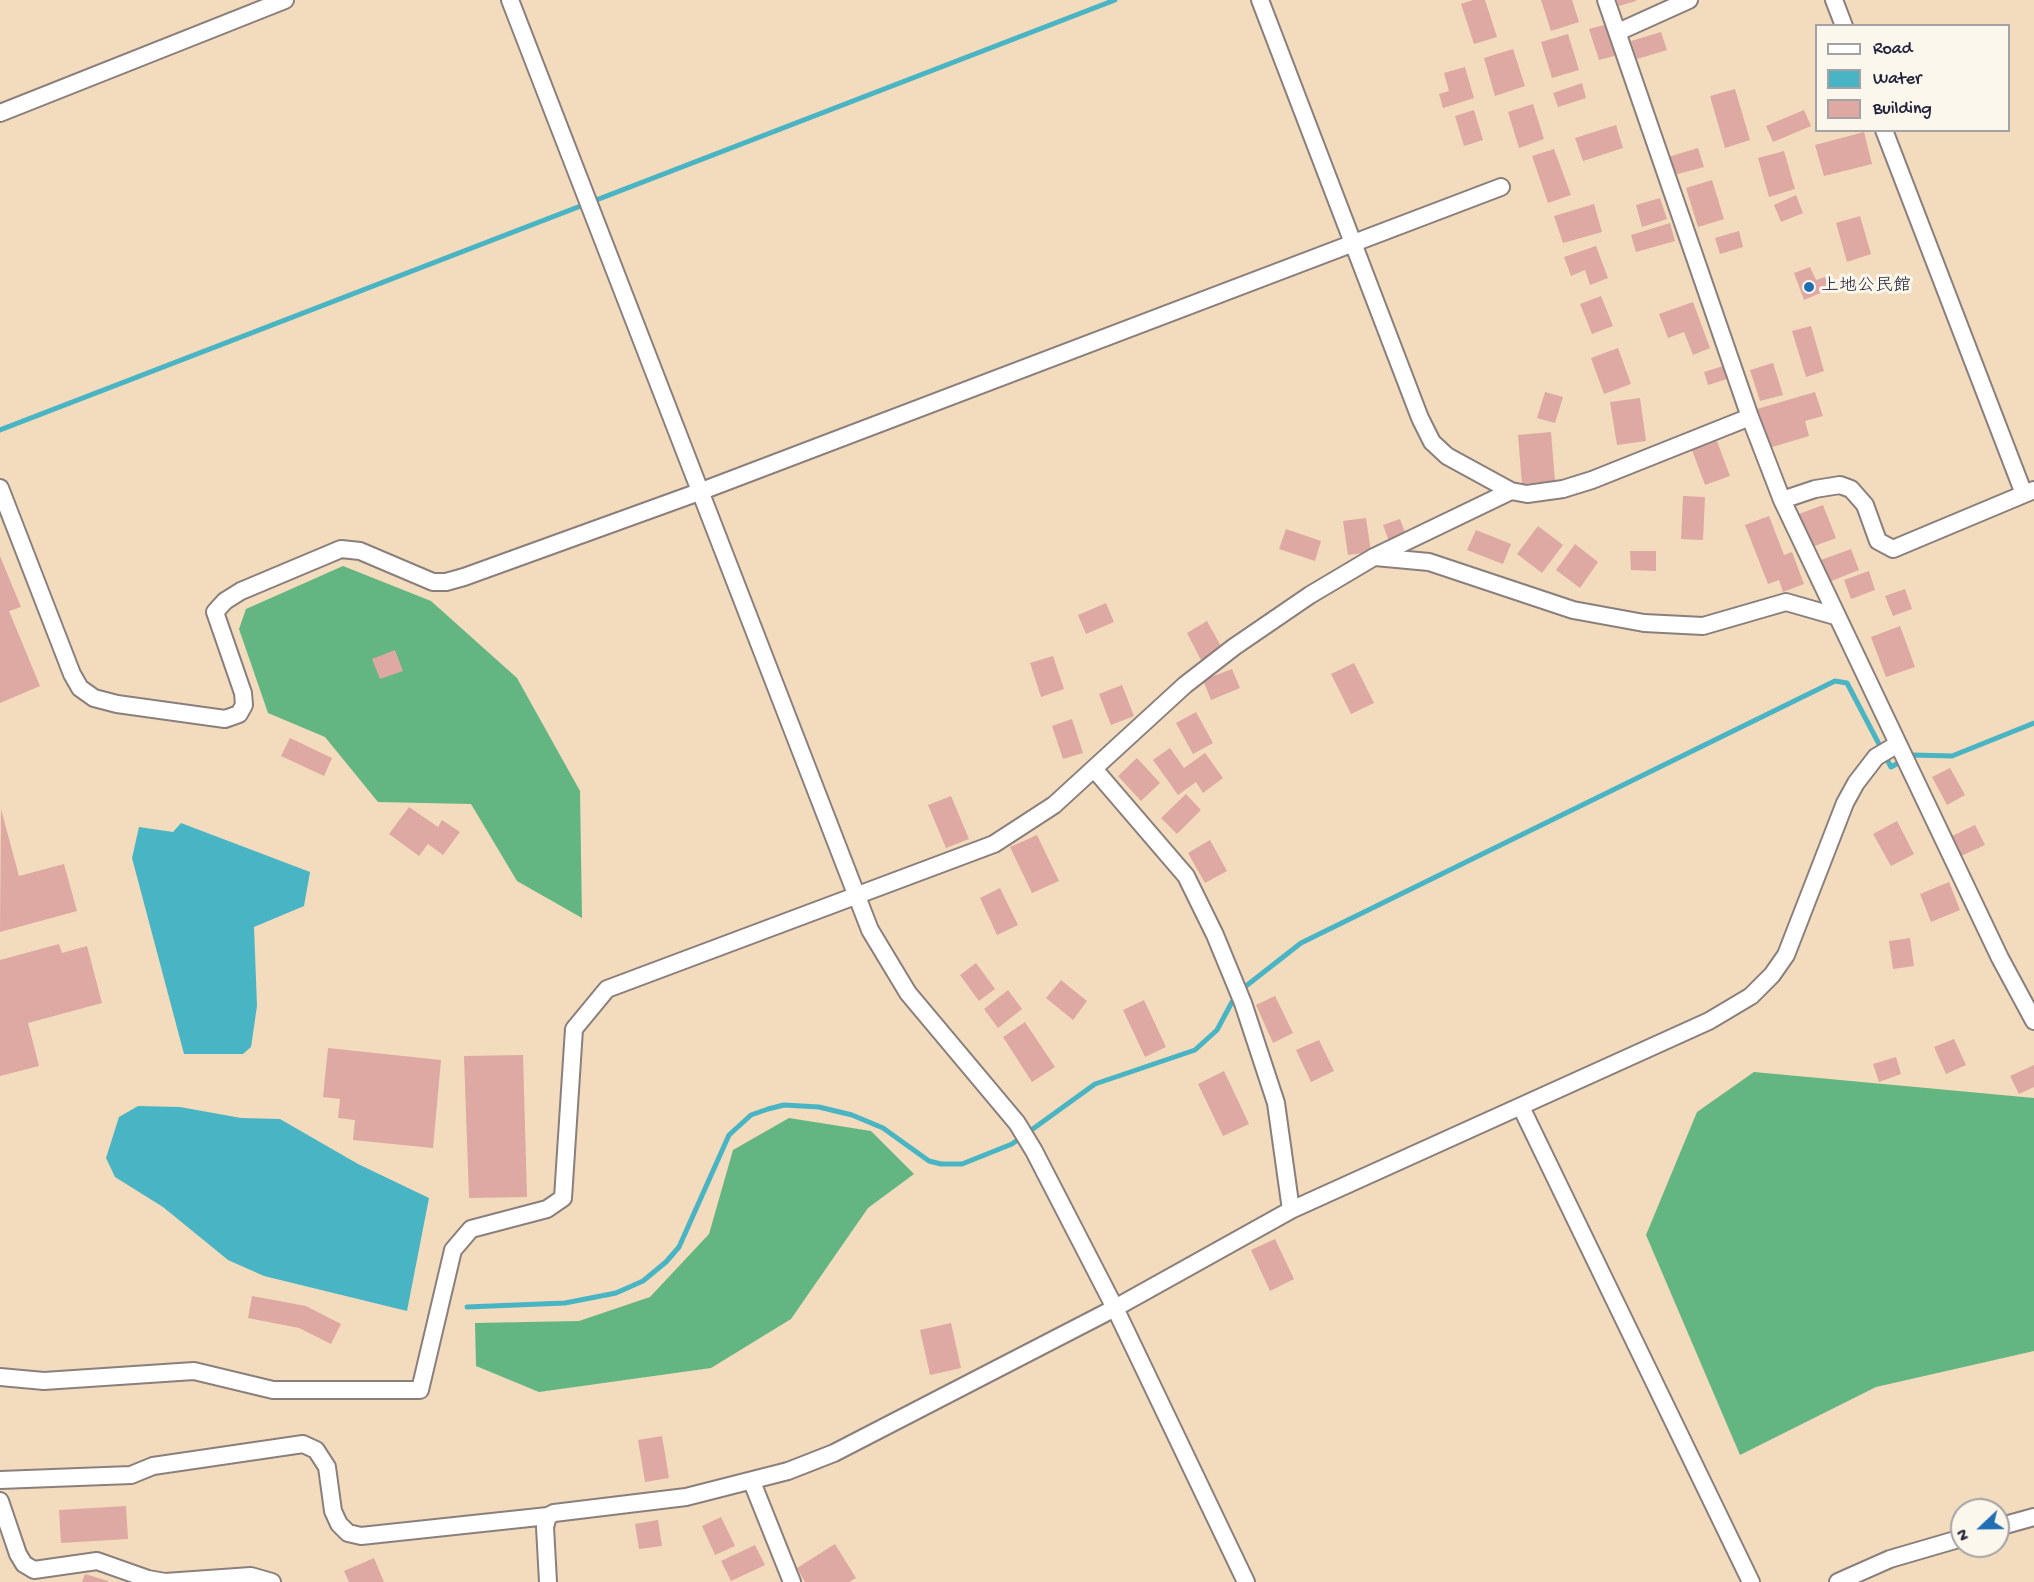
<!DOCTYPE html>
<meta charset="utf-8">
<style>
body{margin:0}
#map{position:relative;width:2034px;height:1582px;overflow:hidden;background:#f3dcbd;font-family:"Gochi Hand",sans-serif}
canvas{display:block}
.legend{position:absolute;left:1815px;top:24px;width:195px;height:108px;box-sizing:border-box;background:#fbf7ec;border:2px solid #a4a2a5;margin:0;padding:8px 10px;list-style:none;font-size:18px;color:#22223b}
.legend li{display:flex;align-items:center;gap:12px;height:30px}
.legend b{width:30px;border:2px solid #a4a2a5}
.north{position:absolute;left:1950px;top:1498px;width:60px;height:60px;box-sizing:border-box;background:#fbf7ec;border:2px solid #a4a2a5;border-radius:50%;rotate:248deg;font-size:16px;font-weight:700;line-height:24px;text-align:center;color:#22223b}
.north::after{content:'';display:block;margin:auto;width:21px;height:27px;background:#1f6fb2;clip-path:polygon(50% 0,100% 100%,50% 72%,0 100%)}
</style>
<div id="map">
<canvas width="2034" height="1582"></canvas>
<ul class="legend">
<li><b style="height:8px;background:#fff"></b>Road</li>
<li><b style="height:16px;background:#48b4c4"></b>Water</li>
<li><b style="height:16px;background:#dea8a3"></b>Building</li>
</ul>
<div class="north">N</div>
</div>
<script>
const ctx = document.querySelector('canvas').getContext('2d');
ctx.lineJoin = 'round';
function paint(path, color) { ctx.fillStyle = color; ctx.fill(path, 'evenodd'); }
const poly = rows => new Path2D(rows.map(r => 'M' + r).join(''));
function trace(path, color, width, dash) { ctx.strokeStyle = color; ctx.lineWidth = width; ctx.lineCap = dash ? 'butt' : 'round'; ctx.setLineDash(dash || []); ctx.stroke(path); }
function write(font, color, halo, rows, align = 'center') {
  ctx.font = font + ' "Gochi Hand","Klee One",sans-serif'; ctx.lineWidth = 6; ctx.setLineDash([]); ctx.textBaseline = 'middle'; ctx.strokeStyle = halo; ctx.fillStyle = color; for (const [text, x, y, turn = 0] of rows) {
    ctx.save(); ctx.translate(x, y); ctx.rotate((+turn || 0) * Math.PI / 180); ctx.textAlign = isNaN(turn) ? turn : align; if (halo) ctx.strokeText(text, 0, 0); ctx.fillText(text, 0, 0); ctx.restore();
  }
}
paint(poly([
 [343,566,431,601,517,678,580,791,582,918,517,881,471,804,378,802,325,737,268,713,239,629,246,609],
 [1754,1072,2034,1098,2034,1351,1876,1387,1740,1455,1646,1235,1697,1112],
 [789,1118,871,1131,914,1174,868,1208,791,1319,711,1368,539,1392,476,1366,475,1323,579,1321,650,1297,709,1234,733,1150]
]), '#63b581');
paint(poly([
 [181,823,310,872,304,906,254,927,257,1006,251,1047,243,1054,184,1054,132,858,139,827,173,832],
 [138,1106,180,1107,241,1118,280,1119,358,1164,429,1198,407,1311,264,1276,228,1260,163,1207,115,1177,106,1158,119,1117]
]), '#48b4c4');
trace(poly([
 [0,430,1115,0],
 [467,1307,565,1303,616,1293,643,1281,666,1262,679,1247,729,1135,751,1115,768,1109,784,1105,819,1107,852,1115,883,1128,929,1161,941,1164,962,1164,1012,1144,1095,1084,1195,1050,1217,1030,1232,1002,1246,986,1301,943,1835,681,1847,683,1891,767,1913,755,1952,756,2034,723]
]), '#48b4c4', 5);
paint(poly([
 [1473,0,1485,0,1497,37,1474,44,1461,4],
 [1541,0,1572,0,1579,22,1551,31],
 [1617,0,1636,0,1636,1,1619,6],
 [1608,24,1618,55,1599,60,1589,29],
 [1661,32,1667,50,1637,59,1631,41],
 [1568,34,1579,70,1552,78,1541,42],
 [1513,49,1525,86,1495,96,1484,58],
 [1465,67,1474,98,1443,108,1439,94,1449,91,1444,73],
 [1582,83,1586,98,1558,107,1553,93],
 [1735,89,1750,140,1725,148,1710,96],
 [1533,104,1544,139,1519,148,1508,112],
 [1474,110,1483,140,1464,146,1455,116],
 [1804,110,1811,126,1773,142,1766,126],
 [1616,125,1623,148,1583,161,1575,138],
 [1864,132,1872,164,1824,176,1815,145],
 [1698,148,1704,167,1674,175,1668,157],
 [1554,149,1571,195,1548,203,1532,156],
 [1784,151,1795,189,1769,197,1758,158],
 [1712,180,1724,219,1698,227,1686,188],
 [1796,195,1803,213,1781,222,1774,205],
 [1660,198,1667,219,1642,227,1636,205],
 [1594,204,1602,232,1563,243,1554,216],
 [1860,216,1871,254,1847,262,1836,223],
 [1670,223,1675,241,1636,252,1631,235],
 [1739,231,1743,247,1720,254,1715,238],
 [1596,246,1608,278,1590,285,1585,270,1571,276,1564,257],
 [1810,267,1816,280,1825,277,1830,289,1804,300,1794,273],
 [1601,296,1613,326,1592,334,1580,304],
 [1693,302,1710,348,1693,355,1684,332,1668,338,1659,314],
 [1811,326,1824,371,1806,377,1792,331],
 [1618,348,1631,384,1604,394,1591,358],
 [1773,363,1783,395,1760,401,1750,370],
 [1723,366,1727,379,1708,385,1704,372],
 [1545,392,1563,397,1555,423,1537,418],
 [1815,392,1823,416,1805,421,1809,436,1769,448,1757,409],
 [1640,398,1646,441,1617,445,1610,402],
 [1551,432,1555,481,1522,484,1518,435],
 [1717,441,1730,476,1705,485,1692,450],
 [1683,496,1705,497,1703,540,1681,539],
 [1823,505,1836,538,1812,547,1799,514],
 [1769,516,1784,555,1792,552,1804,584,1783,592,1779,580,1768,584,1745,525],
 [1366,518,1371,552,1348,555,1343,521],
 [1400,519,1406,535,1389,541,1383,525],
 [1538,526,1563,545,1542,573,1517,554],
 [1286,529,1321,541,1315,561,1279,549],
 [1476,530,1511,544,1503,564,1467,550],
 [1575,544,1598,562,1580,588,1556,570],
 [1851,549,1859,570,1829,582,1821,560],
 [1630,551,1656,551,1656,571,1631,570],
 [0,556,21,607,9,611,40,686,0,703],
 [1869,571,1875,590,1851,599,1844,580],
 [1905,589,1912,609,1893,616,1885,596],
 [1106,603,1114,622,1086,634,1078,615],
 [1207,621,1222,648,1201,660,1187,633],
 [1900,626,1915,667,1886,677,1871,637],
 [395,650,403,671,380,679,372,659],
 [1053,656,1064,689,1041,697,1030,663],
 [1354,663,1374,703,1351,714,1331,674],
 [1232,669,1240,688,1211,700,1203,680],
 [1122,685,1134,716,1111,725,1099,694],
 [1196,712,1213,743,1193,754,1176,723],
 [1072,719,1083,753,1063,759,1052,726],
 [290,738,332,758,324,776,281,756],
 [1170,748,1184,768,1205,753,1223,778,1203,793,1196,782,1178,795,1153,760],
 [1137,758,1160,783,1141,801,1118,776],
 [1950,768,1965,795,1947,805,1932,777],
 [1186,794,1201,810,1177,834,1161,818],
 [951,796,969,839,946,848,928,805],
 [409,807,438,827,442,820,460,832,443,855,428,844,419,856,389,834],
 [1,809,19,876,64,864,77,911,0,932],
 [1897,821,1914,854,1891,866,1873,834],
 [1975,825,1985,845,1961,856,1952,836],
 [1037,835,1059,881,1032,893,1010,847],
 [1210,840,1227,871,1205,883,1188,853],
 [1949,882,1960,910,1931,922,1920,894],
 [1000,888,1018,925,997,935,980,898],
 [1910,938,1914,966,1893,969,1889,941],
 [59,944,62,953,87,946,102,1003,28,1023,39,1066,0,1076,0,960],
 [976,963,995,989,979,1001,960,975],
 [1061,980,1087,1001,1073,1020,1046,998],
 [1008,990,1022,1009,998,1028,984,1009],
 [1275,996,1293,1033,1273,1043,1256,1005],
 [1144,1000,1166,1047,1145,1057,1123,1010],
 [1025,1022,1055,1067,1032,1082,1003,1037],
 [1954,1039,1966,1065,1946,1074,1934,1047],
 [1319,1040,1334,1071,1311,1082,1296,1050],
 [328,1048,441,1060,433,1148,353,1140,355,1120,338,1118,340,1099,323,1097],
 [523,1055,527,1197,469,1198,464,1056],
 [1896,1057,1901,1074,1879,1082,1873,1064],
 [2034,1065,2034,1087,2019,1094,2010,1076],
 [1224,1071,1249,1124,1223,1136,1198,1084],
 [1275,1239,1294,1279,1270,1291,1251,1250],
 [252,1296,306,1306,341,1324,331,1344,299,1328,248,1318],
 [951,1323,961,1368,930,1375,920,1330],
 [662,1436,669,1478,645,1482,638,1440],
 [126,1506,128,1539,61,1543,59,1510],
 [721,1517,735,1546,715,1555,702,1526],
 [658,1520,662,1546,639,1549,635,1524],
 [835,1544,856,1578,849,1582,805,1582,797,1568],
 [755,1545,765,1565,731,1581,721,1561],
 [374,1558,384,1582,349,1582,344,1571],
 [85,1574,108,1581,108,1582,82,1582]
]), '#dea8a3');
const street = poly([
 [510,0,870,930,908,993,1017,1123,1034,1151,1115,1308,1246,1582],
 [1260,0,1420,418,1432,442,1447,456,1511,491,1527,494,1563,489,1592,480,1750,417],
 [1606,0,1750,417,1782,500,2000,958,2034,1021],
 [1834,0,1844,26],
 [1618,32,1689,0],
 [0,113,285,0],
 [1884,130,2024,494],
 [0,488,72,674,80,688,94,698,117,704,225,719,239,714,244,705,243,693,215,612,225,601,241,591,341,549,360,551,433,582,446,582,464,577,699,492,1501,187],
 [1782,500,1815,489,1840,485,1851,489,1865,505,1878,541,1893,549,2034,490],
 [1375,557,1429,562,1573,610,1644,623,1703,626,1786,602,1835,616],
 [1095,770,1186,876,1215,935,1243,1003,1276,1103,1291,1210],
 [1521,1107,1751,1582],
 [0,1377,44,1381,194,1371,273,1390,420,1390,453,1250,471,1229,547,1209,563,1198,574,1029,607,989,994,844,1054,805,1185,685,1234,647,1310,595,1374,557,1511,491],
 [0,1480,131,1475,153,1466,303,1444,316,1450,327,1467,333,1511,339,1524,348,1533,361,1536,548,1516,554,1513,686,1497,788,1471,834,1453,1115,1308,1291,1210,1709,1021,1751,996,1772,975,1786,955,1845,803,1856,783,1876,757,1898,744],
 [752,1482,792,1582],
 [0,1501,18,1554,24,1564,34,1570,97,1561,148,1579,165,1582,251,1576,272,1582],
 [1998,1527,2034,1517],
 [548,1582,545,1527,548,1516],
 [1838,1582,1890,1559,1962,1538]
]);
trace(street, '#8a7f7c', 20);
trace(street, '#fff', 16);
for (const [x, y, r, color] of [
 [1809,287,6,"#1f6fb2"]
]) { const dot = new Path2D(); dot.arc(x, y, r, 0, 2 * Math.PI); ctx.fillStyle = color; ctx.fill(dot); trace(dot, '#fbf7ec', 2); }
write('18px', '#22223b', '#fbf7ec', [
 ["上地公民館",1821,287]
], 'left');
</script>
